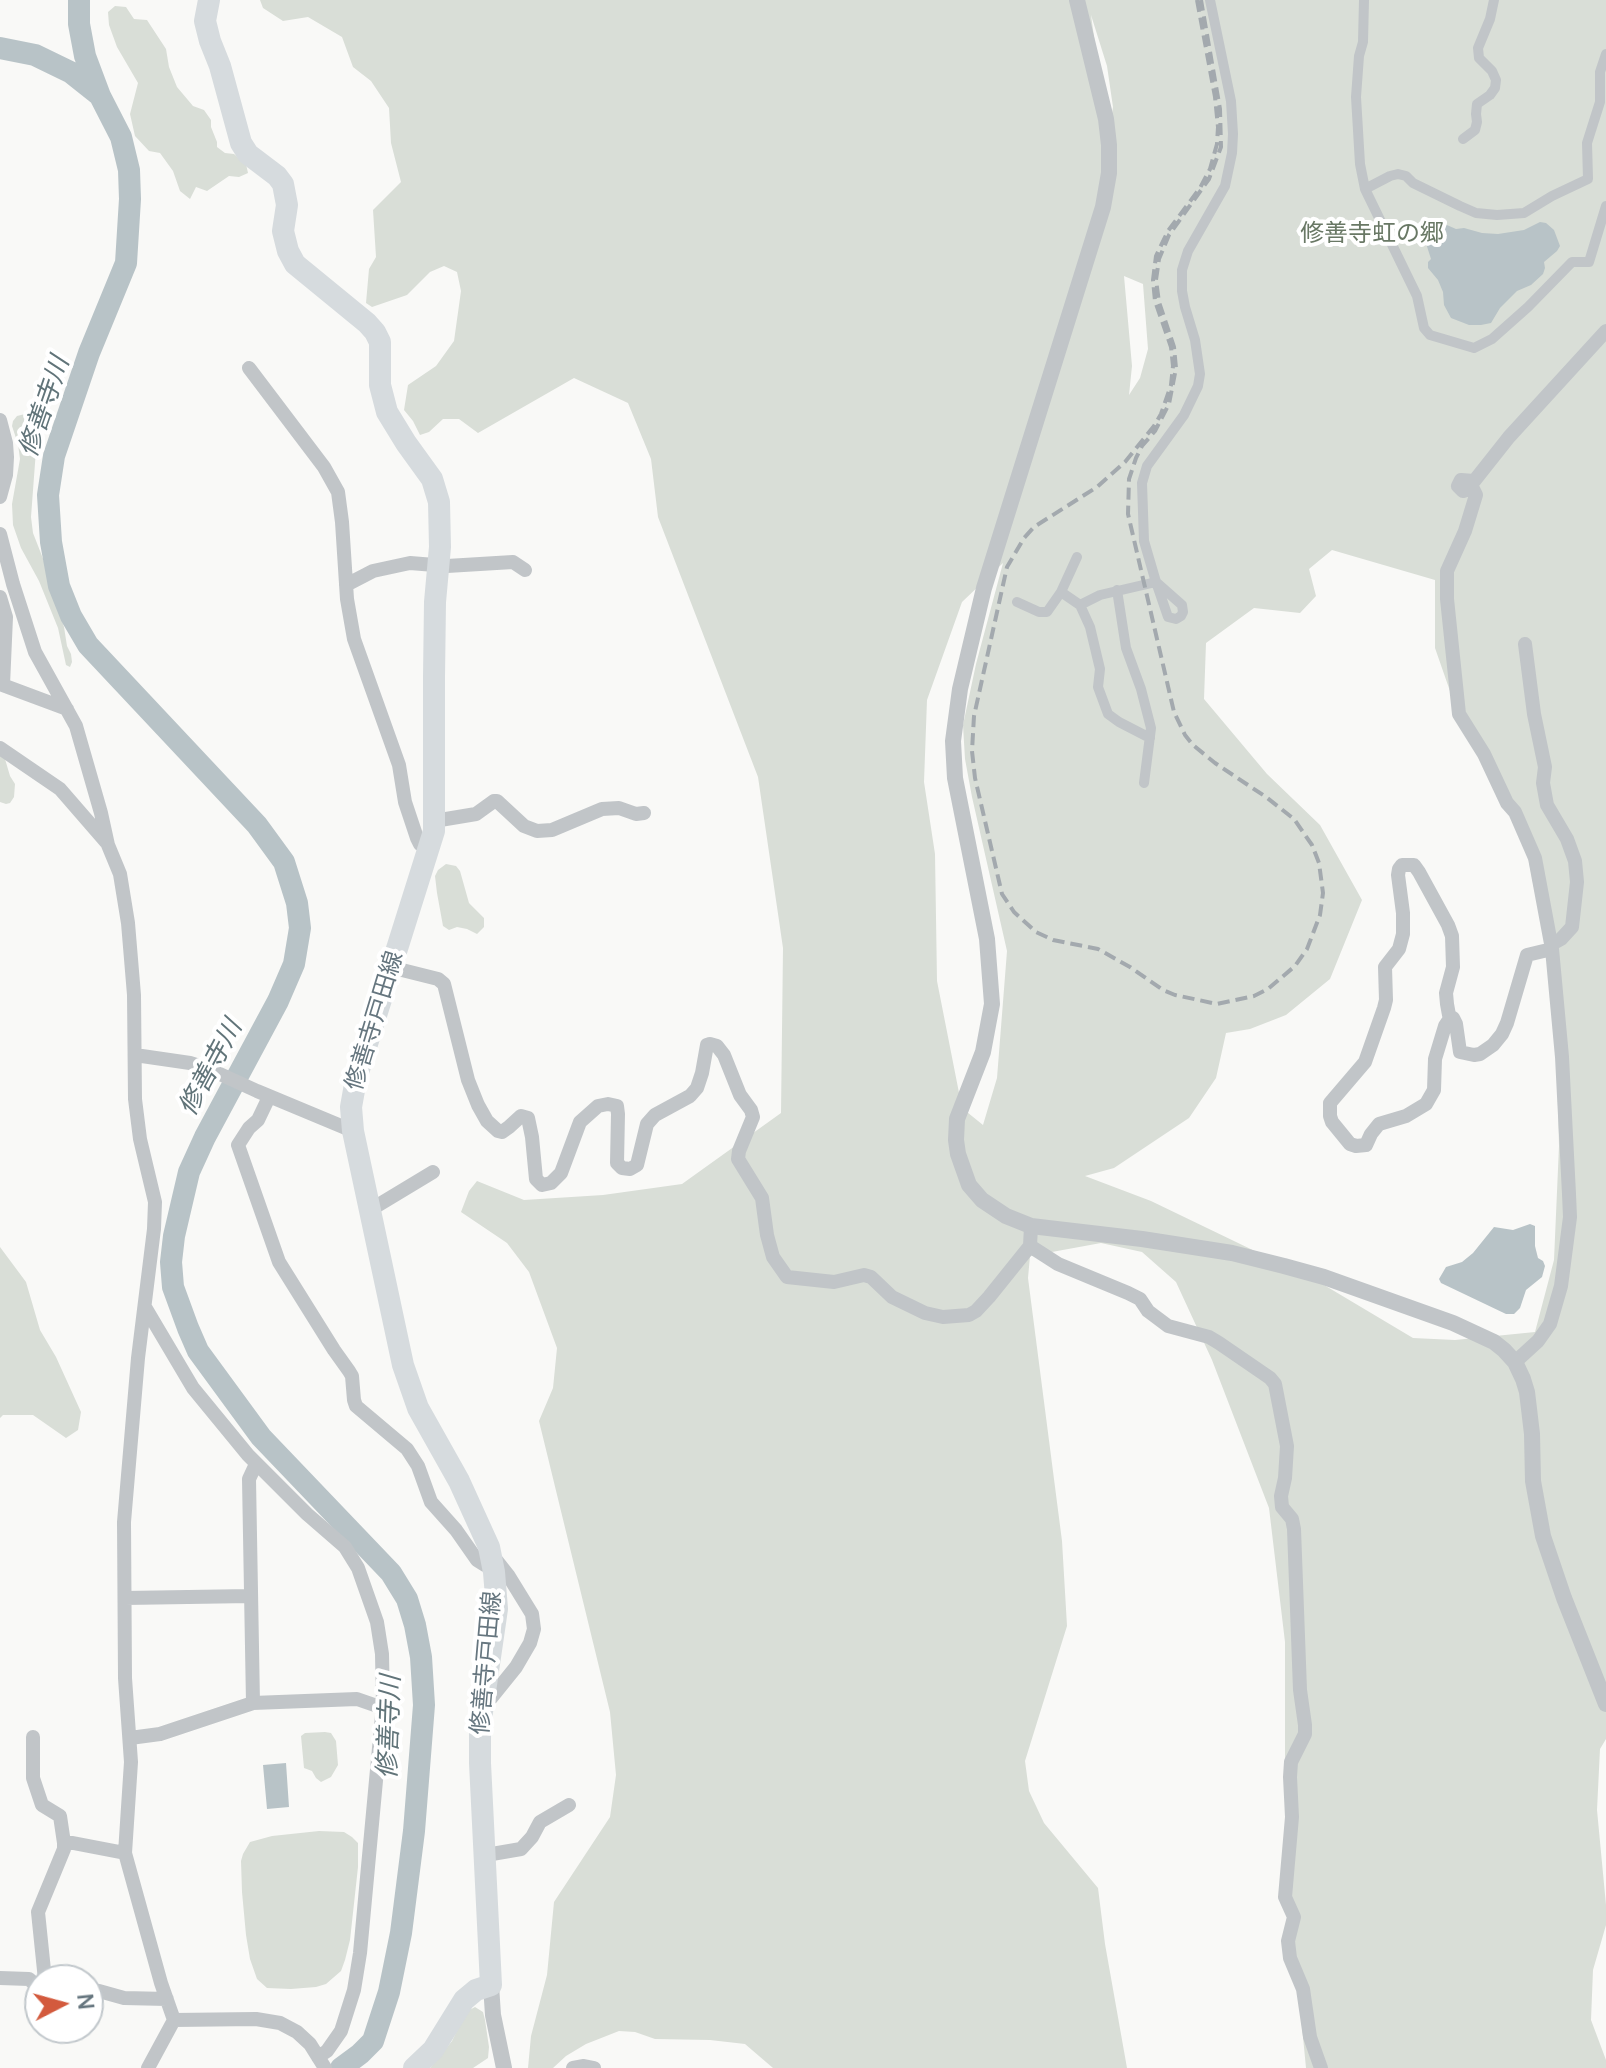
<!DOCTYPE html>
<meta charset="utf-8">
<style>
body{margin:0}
#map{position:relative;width:1606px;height:2068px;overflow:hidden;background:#f9f9f7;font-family:Manrope,sans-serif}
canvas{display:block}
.north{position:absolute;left:24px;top:1964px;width:80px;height:80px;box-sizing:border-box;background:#fff;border:2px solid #c2c8cc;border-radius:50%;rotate:84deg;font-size:22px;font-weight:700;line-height:32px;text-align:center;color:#66767f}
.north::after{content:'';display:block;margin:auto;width:28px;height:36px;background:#d35a3d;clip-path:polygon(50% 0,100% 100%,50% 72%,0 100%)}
</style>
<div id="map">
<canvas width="1606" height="2068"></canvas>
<div class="north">N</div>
</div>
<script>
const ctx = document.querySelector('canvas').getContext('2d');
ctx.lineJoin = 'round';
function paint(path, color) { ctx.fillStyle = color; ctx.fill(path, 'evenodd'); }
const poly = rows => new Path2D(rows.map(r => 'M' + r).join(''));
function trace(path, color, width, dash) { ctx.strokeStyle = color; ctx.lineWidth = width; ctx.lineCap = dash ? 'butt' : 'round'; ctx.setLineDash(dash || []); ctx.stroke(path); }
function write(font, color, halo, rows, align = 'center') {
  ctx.font = font + ' Manrope,"Noto Sans JP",sans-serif'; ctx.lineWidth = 8; ctx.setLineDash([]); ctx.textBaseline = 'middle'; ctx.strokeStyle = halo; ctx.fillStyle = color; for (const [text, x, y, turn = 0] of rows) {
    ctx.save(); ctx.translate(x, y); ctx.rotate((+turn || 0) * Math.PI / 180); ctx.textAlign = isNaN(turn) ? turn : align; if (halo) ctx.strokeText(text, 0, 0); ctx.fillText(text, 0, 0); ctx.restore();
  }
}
paint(poly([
 [260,0,1606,0,1606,1739,1600,1749,1597,1810,1606,1905,1606,1925,1593,1970,1591,2020,1606,2060,1606,2068,1306,2068,1295,1954,1285,1762,1285,1642,1269,1508,1212,1360,1176,1282,1142,1252,1101,1243,1030,1256,1028,1278,1062,1541,1067,1626,1025,1761,1029,1791,1044,1823,1098,1888,1105,1944,1127,2068,773,2068,745,2044,710,2040,655,2039,635,2032,619,2031,586,2044,566,2056,553,2068,528,2068,531,2036,547,1975,554,1902,610,1817,616,1775,610,1712,539,1421,553,1388,557,1348,529,1272,507,1243,461,1212,469,1191,477,1181,524,1200,603,1195,682,1184,781,1113,783,948,758,777,658,517,651,459,628,403,574,378,478,433,459,419,443,419,429,432,420,435,413,421,404,410,408,385,436,366,454,341,461,291,457,272,444,266,430,272,407,295,372,307,366,303,369,269,376,257,373,210,401,182,391,143,389,108,371,81,353,67,342,37,308,17,283,21,263,8],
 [1091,15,1107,66,1113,107,1108,139],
 [1124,276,1143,284,1148,349,1140,378,1129,395,1132,366],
 [1332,550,1435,580,1435,648,1459,717,1522,826,1555,995,1559,1146,1554,1260,1535,1332,1455,1340,1413,1338,1319,1282,1151,1201,1085,1176,1114,1168,1189,1118,1216,1078,1226,1033,1250,1029,1286,1015,1330,979,1362,900,1320,825,1267,774,1204,699,1206,643,1254,608,1300,613,1316,596,1309,569],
 [1003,563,976,664,963,725,965,759,972,797,1007,951,997,1078,983,1125,962,1108,937,981,935,854,924,782,927,700,962,602],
 [115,6,126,7,134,19,147,20,166,49,169,67,177,87,193,106,204,110,211,120,211,127,217,142,217,147,225,153,234,154,246,164,248,173,239,177,229,176,207,191,196,187,190,199,180,191,173,171,160,153,149,151,135,136,130,114,138,83,117,47,109,25,108,12],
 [25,414,37,415,43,426,42,438,36,450,31,517,33,533,49,574,52,589,64,627,67,646,71,654,72,662,70,667,66,665,58,628,39,581,21,548,13,525,12,504,20,459,18,444,12,426,13,421,17,416],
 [0,755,5,759,10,776,15,784,14,797,10,803,6,804,0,802],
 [446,864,456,866,460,871,469,903,484,918,484,927,477,934,467,929,457,927,449,930,443,926,437,893,435,876,438,870],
 [0,1247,26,1282,40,1330,56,1357,81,1412,78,1430,66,1438,33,1415,3,1415,0,1418],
 [325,1732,331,1733,336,1741,338,1765,331,1777,321,1782,316,1778,312,1771,304,1768,301,1736,305,1733],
 [319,1831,344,1832,352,1837,358,1843,358,1867,350,1940,345,1960,341,1971,326,1984,316,1987,291,1989,267,1988,257,1979,250,1959,246,1935,242,1892,241,1861,243,1854,250,1842,272,1836],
 [475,2007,483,2012,485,2020,489,2047,488,2058,473,2068,430,2068,452,2041,466,2012]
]), '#d9ded7');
paint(poly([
 [1440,222,1456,229,1464,228,1482,233,1498,234,1524,230,1540,222,1546,223,1554,230,1560,246,1557,251,1544,262,1545,268,1543,274,1531,285,1517,291,1500,308,1491,323,1481,325,1469,325,1451,318,1444,305,1443,292,1438,280,1428,268,1428,262,1431,259,1423,234,1431,223],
 [1530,1224,1535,1226,1535,1246,1538,1258,1543,1261,1545,1266,1542,1277,1526,1290,1520,1308,1514,1314,1506,1314,1441,1283,1439,1279,1446,1267,1462,1262,1473,1253,1494,1227,1513,1230],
 [286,1763,289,1807,267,1809,263,1765]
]), '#b8c3c7');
trace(poly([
 [79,0,79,24,85,56,100,96,121,137,129,170,130,199,126,263,89,353,54,456,48,495,51,542,59,586,71,616,88,645,257,825,284,862,297,903,300,928,294,964,278,1001,205,1137,189,1172,174,1236,171,1262,173,1287,188,1328,198,1351,261,1437,391,1573,407,1599,415,1625,421,1657,424,1705,414,1831,401,1933,389,1992,373,2041,360,2054,341,2068],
 [0,48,35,55,70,72,99,95]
]), '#b8c3c7', 22);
trace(poly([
 [1364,0,1363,42,1359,56,1356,97,1360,164,1365,189,1417,296,1424,328,1430,335,1474,348,1492,339,1528,307,1572,262,1589,262,1606,206],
 [1463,139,1475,130,1477,122,1476,114,1477,104,1490,95,1495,88,1496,80,1492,71,1479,58,1478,48,1490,19,1494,0],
 [1365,189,1390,176,1398,174,1406,176,1413,183,1460,206,1476,213,1497,215,1524,213,1552,196,1588,179,1587,143,1600,102,1600,72,1606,54],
 [1156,582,1182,605,1183,612,1181,616,1176,619,1168,617,1156,582,1144,541,1142,483,1147,466,1184,415,1198,386,1200,374,1195,340,1185,307,1182,291,1182,270,1188,251,1225,186,1232,153,1233,134,1231,101,1210,0],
 [1117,590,1126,648,1141,689,1151,728,1144,783],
 [1061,592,1080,605,1090,627,1100,669,1098,687,1108,714,1119,722,1150,738],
 [1017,602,1039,612,1047,612,1061,592,1077,557],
 [1080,605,1100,595,1156,582]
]), '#c1c5c8', 10);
trace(poly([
 [249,368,324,467,338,492,342,522,347,599,354,639,399,765,405,802,417,838,420,844,429,848],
 [0,420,6,443,7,457,6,475,0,497],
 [1474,481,1461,480,1458,486,1463,491,1466,490,1471,485,1509,437,1606,331],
 [1471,485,1476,495,1465,531,1447,571,1447,599,1459,714,1484,754,1507,803,1515,812,1535,858,1552,949,1562,1057,1569,1194,1570,1217,1561,1286,1550,1324,1538,1341,1515,1362],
 [0,534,13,584,35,652,76,726,101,813,108,845,120,874,128,923,134,995,135,1099,140,1139,155,1202,154,1229,138,1358,124,1522,125,1678,131,1762,125,1853,161,1983,174,2020,148,2068],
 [346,585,373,571,410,563,447,566,513,562,525,570],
 [0,597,6,617,3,685],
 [1525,644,1534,714,1545,767,1543,783,1547,805,1567,839,1575,861,1577,882,1572,927,1561,939,1552,944],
 [0,684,67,709],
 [0,748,60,789,106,842],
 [434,821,476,814,494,801,497,801,524,826,537,831,552,830,602,809,619,808,636,814,644,813],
 [390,967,438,979,444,984,468,1080,478,1105,487,1121,498,1131,502,1132,509,1127,521,1116,528,1118,532,1137,536,1179,542,1185,551,1183,561,1173,580,1122,598,1106,608,1104,617,1106,618,1114,617,1163,622,1168,630,1169,637,1165,647,1124,655,1115,690,1096,697,1088,702,1073,707,1045,710,1044,717,1046,724,1055,740,1095,751,1110,753,1117,739,1151,738,1159,762,1198,767,1235,773,1257,787,1277,834,1282,864,1275,871,1277,892,1297,925,1313,943,1317,969,1315,976,1311,989,1297,1030,1246,1031,1226],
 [1451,1017,1445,1026,1435,1059,1434,1090,1426,1104,1406,1116,1379,1124,1371,1134,1366,1145,1356,1146,1350,1144,1332,1122,1330,1116,1330,1103,1365,1062,1384,1008,1386,1000,1385,967,1399,949,1403,934,1403,913,1398,875,1399,869,1402,865,1414,865,1419,872,1448,925,1452,936,1453,967,1446,993,1447,1004,1449,1015,1451,1017,1453,1018,1456,1024,1460,1052,1474,1055,1480,1054,1493,1045,1502,1034,1507,1023,1527,955,1552,949],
 [135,1055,190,1063,209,1069,257,1091,353,1131],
 [269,1097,258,1120,249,1128,238,1145,279,1262,334,1350,349,1371,352,1376,354,1400,356,1406,407,1449,418,1466,431,1502,456,1530,477,1560,485,1565,493,1567],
 [370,1210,433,1172],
 [1030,1246,1058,1264,1128,1293,1140,1299,1148,1311,1168,1326,1209,1337,1219,1343,1270,1378,1275,1384,1287,1446,1285,1478,1281,1496,1282,1507,1292,1519,1294,1529,1300,1690,1305,1725,1305,1734,1291,1762,1290,1777,1292,1817,1285,1897,1294,1917,1288,1941,1290,1958,1303,1989,1310,2037,1321,2068],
 [145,1307,193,1388,248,1455,307,1514,345,1547,358,1568,377,1622,382,1654,383,1705,360,1953,354,1990,341,2031,327,2051,318,2057],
 [125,1598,251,1596],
 [253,1703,249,1479,256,1464],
 [484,1703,491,1698,516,1667,530,1643,534,1629,532,1614,508,1575,493,1556],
 [33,1737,33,1778,42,1805,60,1816,64,1843],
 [130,1738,160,1734,253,1703,357,1699,383,1708],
 [486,1855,521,1849,532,1837,540,1822,569,1805],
 [0,1978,29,1979,40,1989],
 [45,1980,38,1912,64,1849,64,1843,73,1843,125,1853],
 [88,1992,99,1991,124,1998,167,1999],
 [174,2020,256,2019,280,2023,297,2032,310,2044,325,2068],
 [573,2068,584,2066,594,2068]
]), '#c1c5c8', 14);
trace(poly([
 [1077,0,1106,119,1109,145,1109,173,1103,207,984,588,960,689,953,741,955,778,987,939,992,1004,983,1052,957,1119,956,1140,958,1154,969,1185,982,1200,1006,1216,1031,1226,1142,1239,1232,1253,1284,1266,1324,1277,1453,1323,1494,1342,1504,1350,1515,1362,1523,1379,1527,1392,1532,1434,1533,1481,1543,1536,1564,1598,1606,1704],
 [491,1985,493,2015,504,2068]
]), '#c1c5c8', 16);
trace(poly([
 [209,0,205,21,210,41,220,66,241,143,248,154,277,176,283,184,287,205,283,231,288,251,295,264,367,323,375,332,380,342,380,385,387,412,406,443,432,479,439,502,440,547,435,602,434,677,434,831,356,1079,351,1107,353,1131,403,1365,418,1408,459,1481,489,1547,494,1572,497,1609,480,1726,480,1763,491,1985,476,1990,464,2000,433,2050,414,2068]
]), '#d6dbde', 22);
trace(poly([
 [1197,0,1215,97,1218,127,1217,144,1210,169,1200,188,1168,231,1156,256,1153,280,1155,301,1171,347,1173,366,1171,385,1161,414,1154,426,1125,462,1097,487,1034,527,1024,538,1007,567,974,716,972,751,975,778,1002,894,1014,912,1036,932,1053,940,1098,949,1130,967,1163,990,1175,995,1217,1004,1254,996,1268,989,1295,966,1307,949,1320,915,1323,893,1319,863,1312,845,1294,819,1266,797,1215,763,1193,745,1185,735,1174,712,1128,514,1129,479,1136,458,1142,446,1155,431,1169,404,1176,368,1174,347,1159,302,1156,280,1159,259,1169,235,1209,179,1221,147,1220,109,1201,0]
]), '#a3a9ae', 4, [12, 6]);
write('24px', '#697865', '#fff', [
 ["修善寺虹の郷",1372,234]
]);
write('24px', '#66767f', '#fff', [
 ["修善寺戸田線",375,1021,-73],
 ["修善寺戸田線",487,1663,-85]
]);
write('italic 26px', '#617479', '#fff', [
 ["修善寺川",45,407,-71],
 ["修善寺川",211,1068,-62],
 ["修善寺川",390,1727,-88]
]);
</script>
